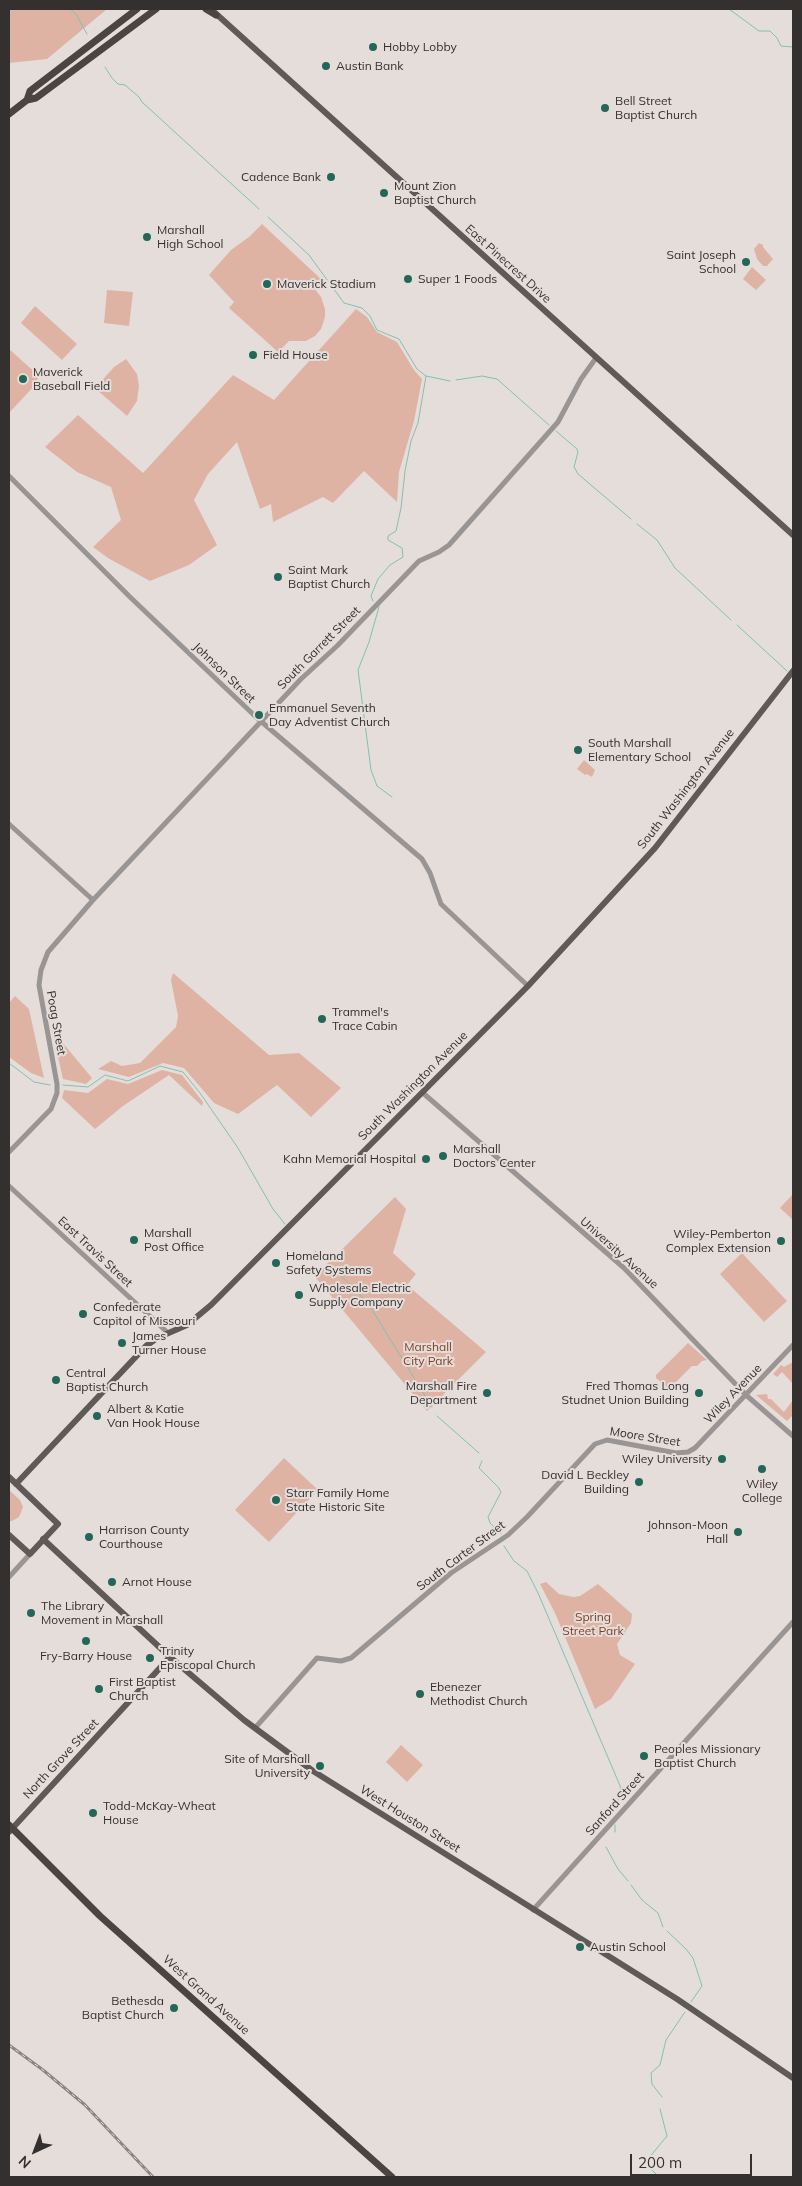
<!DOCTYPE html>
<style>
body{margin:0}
#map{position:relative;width:802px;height:2186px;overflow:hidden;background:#e5ddda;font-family:Mulish,sans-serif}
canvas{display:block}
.frame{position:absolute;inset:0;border:10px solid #33302f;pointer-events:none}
.north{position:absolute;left:10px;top:2126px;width:50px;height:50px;-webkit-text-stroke:4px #e5ddda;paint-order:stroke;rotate:223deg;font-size:14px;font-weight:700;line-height:20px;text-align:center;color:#33302f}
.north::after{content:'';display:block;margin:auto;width:18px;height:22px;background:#33302f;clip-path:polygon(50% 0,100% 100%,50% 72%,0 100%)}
.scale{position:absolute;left:630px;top:2154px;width:122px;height:22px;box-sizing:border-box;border:2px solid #33302f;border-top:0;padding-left:6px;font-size:15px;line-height:18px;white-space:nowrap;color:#33302f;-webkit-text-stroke:4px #e5ddda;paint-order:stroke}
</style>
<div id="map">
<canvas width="802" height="2186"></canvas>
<div class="frame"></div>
<div class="north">N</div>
<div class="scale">200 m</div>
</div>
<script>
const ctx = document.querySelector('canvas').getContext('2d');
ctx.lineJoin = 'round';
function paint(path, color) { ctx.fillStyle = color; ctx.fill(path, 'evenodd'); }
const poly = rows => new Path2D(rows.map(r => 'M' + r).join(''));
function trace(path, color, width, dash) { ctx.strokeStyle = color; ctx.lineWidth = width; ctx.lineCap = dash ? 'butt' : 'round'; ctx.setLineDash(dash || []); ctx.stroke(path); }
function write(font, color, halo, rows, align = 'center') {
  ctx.font = font + ' Mulish,sans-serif'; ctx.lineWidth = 4; ctx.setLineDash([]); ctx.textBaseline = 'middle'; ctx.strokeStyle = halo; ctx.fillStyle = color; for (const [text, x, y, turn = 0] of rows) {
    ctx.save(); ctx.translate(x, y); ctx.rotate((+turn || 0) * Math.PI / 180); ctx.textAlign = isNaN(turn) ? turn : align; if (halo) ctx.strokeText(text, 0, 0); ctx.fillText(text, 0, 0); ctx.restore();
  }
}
paint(poly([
 [9,9,107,9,47,59,9,63],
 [262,224,322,280,314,288,321,297,325,309,325,317,321,329,315,336,306,341,289,341,278,352,229,308,234,302,209,275,231,250,249,237],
 [759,243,763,245,763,247,773,259,767,266,763,266,757,259,754,249],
 [752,267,766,280,756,290,743,279],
 [107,290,133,292,129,326,104,323],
 [35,306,77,344,62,360,21,323],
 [356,309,367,317,377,332,397,342,414,370,422,379,414,421,399,472,397,502,364,471,333,503,323,497,273,522,271,504,260,509,237,442,208,474,194,500,217,545,189,565,150,581,108,558,93,547,121,520,111,487,77,472,45,447,78,415,143,473,233,375,274,400],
 [9,349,38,375,37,383,9,413],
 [126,359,137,374,139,386,137,401,127,416,97,390,97,386,114,367],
 [584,760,595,770,592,777,587,774,585,775,577,769],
 [173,973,269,1055,299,1053,341,1088,311,1117,277,1085,238,1114,214,1103,184,1068,163,1063,129,1077,98,1069,111,1061,122,1066,140,1063,176,1027,178,1016,171,980],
 [15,996,29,1009,44,1078,31,1073,9,1057,9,1003],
 [52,1030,92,1078,86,1084,63,1079],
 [162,1070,182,1075,203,1102,202,1106,169,1075,123,1106,95,1129,62,1098,64,1090,88,1093,107,1079,128,1084],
 [793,1194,793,1220,780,1208],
 [395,1197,406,1209,393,1253,416,1274,407,1285,486,1352,427,1411,316,1278,317,1274],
 [742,1253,787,1301,764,1322,720,1274],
 [688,1343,707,1360,702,1361,697,1366,692,1366,669,1389,656,1378,656,1375],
 [793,1362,793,1385,792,1386,793,1384,782,1372,777,1377,773,1374,781,1365,784,1367],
 [767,1394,768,1399,771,1399,784,1412,793,1400,793,1415,787,1421,756,1395],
 [284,1458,318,1490,269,1542,235,1510],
 [9,1490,20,1500,23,1507,19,1517,12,1521,9,1521],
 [546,1582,559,1594,573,1597,580,1596,598,1584,632,1614,631,1623,617,1644,620,1655,635,1664,611,1699,595,1709,555,1613,540,1584],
 [401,1745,423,1765,407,1782,386,1762]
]), '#dfb3a4');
trace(poly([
 [70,9,76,14,87,34],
 [729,9,759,31,770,31,777,38,781,46,793,47],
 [105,67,112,78,118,84,125,85,139,97,142,102,259,209],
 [268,217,309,255,344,303,362,308,370,316,377,330,399,339,417,369,426,376,418,423,411,441,405,471,401,508,396,531,388,536,388,540,402,548,403,557,390,565,378,579,371,596,373,601],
 [426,376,450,381],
 [456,380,482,376,497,379,549,425],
 [556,431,577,449,578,452,574,467,578,474,631,519],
 [637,524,657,540,675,568,731,620],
 [379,607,369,642,358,670,371,770,377,786,392,797],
 [737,625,787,671],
 [9,1063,34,1082,50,1085],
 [63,1085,88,1087,105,1075,128,1081,160,1066,183,1072,200,1093,238,1148,273,1209,285,1224],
 [315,1251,320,1256],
 [328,1264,355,1289,371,1308,432,1407],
 [437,1416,479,1453],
 [482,1461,479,1468,498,1487,501,1492,488,1517,490,1523,501,1534],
 [504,1546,514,1561,527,1571,538,1593,621,1788,616,1808],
 [608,1815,609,1818],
 [615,1832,615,1825],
 [606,1847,618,1869,628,1881],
 [631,1885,642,1900,658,1913,663,1927],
 [667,1931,686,1949,693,1958,702,1986,691,2002],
 [662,2097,652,2084,651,2073,660,2065,666,2040,685,2012],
 [648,2159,667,2136,660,2109],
 [645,2163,659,2177]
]), '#80c1b1', 1);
trace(poly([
 [9,476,130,597,256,717,422,859,430,873,441,904,528,986],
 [9,824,93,900],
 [423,1093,624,1268,746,1395,793,1436],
 [9,1152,51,1109,57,1093,57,1084,39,985,41,970,48,952,93,900,301,679,337,646,419,561,439,552,449,545,558,422,581,379,596,358],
 [9,1186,168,1333],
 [9,1577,30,1554],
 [255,1728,317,1658,341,1661,351,1658,451,1573,508,1535,527,1517,595,1444,607,1440,676,1453,688,1452,695,1448,793,1345],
 [533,1910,793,1622]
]), '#999594', 5);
trace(poly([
 [213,11,793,535],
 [9,1477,58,1524,30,1554,9,1535],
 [16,1484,146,1346,157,1338,187,1325,211,1305,528,986,655,848,793,671],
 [43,1539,170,1657,244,1720,313,1771,677,1999,793,2078],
 [9,1832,170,1657]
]), '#5f5957', 6);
trace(poly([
 [206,9,216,15],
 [27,100,30,91,137,9],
 [9,114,27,100,36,98,156,9],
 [9,1825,100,1916,392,2177]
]), '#4b4442', 7);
const rail = poly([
 [9,2045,43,2070,85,2105,153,2177]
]);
trace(rail, '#898381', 3);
trace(rail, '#e5ddda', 1, [4]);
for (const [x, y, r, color] of [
 [373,47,5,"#226759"],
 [326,66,5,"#226759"],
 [605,108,5,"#226759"],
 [331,177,5,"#226759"],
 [384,193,5,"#226759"],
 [147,237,5,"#226759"],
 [746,262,5,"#226759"],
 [408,279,5,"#226759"],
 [267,284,5,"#226759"],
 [253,355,5,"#226759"],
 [23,379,5,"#226759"],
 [278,577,5,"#226759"],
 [259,715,5,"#226759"],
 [578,750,5,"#226759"],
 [322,1019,5,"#226759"],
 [443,1156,5,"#226759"],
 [426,1159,5,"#226759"],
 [134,1240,5,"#226759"],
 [781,1241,5,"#226759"],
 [276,1263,5,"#226759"],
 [299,1295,5,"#226759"],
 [83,1314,5,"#226759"],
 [122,1343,5,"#226759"],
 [56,1380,5,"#226759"],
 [487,1393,5,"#226759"],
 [699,1393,5,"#226759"],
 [97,1416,5,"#226759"],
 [722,1459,5,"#226759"],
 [762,1469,5,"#226759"],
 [639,1482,5,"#226759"],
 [276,1500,5,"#226759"],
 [738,1532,5,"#226759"],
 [89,1537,5,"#226759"],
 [112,1582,5,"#226759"],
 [31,1613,5,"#226759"],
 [86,1641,5,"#226759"],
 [150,1658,5,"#226759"],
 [99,1689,5,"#226759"],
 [420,1694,5,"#226759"],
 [644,1756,5,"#226759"],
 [320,1766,5,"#226759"],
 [93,1813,5,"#226759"],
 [580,1947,5,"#226759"],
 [174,2008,5,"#226759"]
]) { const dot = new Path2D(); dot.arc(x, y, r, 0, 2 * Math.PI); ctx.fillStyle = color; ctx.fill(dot); trace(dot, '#e5ddda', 2); }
write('12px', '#33302f', '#e5ddda', [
 ["Hobby Lobby",383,47],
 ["Austin Bank",336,66],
 ["Bell Street",615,101],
 ["Baptist Church",615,115],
 ["Cadence Bank",321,177,"right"],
 ["Mount Zion",394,186],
 ["Baptist Church",394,200],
 ["Marshall",157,230],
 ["High School",157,244],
 ["Saint Joseph",736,255,"right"],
 ["School",736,269,"right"],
 ["Super 1 Foods",418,279],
 ["Maverick Stadium",277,284],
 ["Field House",263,355],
 ["Maverick",33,372],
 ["Baseball Field",33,386],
 ["Saint Mark",288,570],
 ["Baptist Church",288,584],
 ["Emmanuel Seventh",269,708],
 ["Day Adventist Church",269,722],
 ["South Marshall",588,743],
 ["Elementary School",588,757],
 ["Trammel's",332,1012],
 ["Trace Cabin",332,1026],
 ["Marshall",453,1149],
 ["Doctors Center",453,1163],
 ["Kahn Memorial Hospital",416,1159,"right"],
 ["Marshall",144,1233],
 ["Post Office",144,1247],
 ["Wiley-Pemberton",771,1234,"right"],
 ["Complex Extension",771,1248,"right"],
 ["Homeland",286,1256],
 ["Safety Systems",286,1270],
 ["Wholesale Electric",309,1288],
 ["Supply Company",309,1302],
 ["Confederate",93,1307],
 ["Capitol of Missouri",93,1321],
 ["James",132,1336],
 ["Turner House",132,1350],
 ["Central",66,1373],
 ["Baptist Church",66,1387],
 ["Marshall Fire",477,1386,"right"],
 ["Department",477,1400,"right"],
 ["Fred Thomas Long",689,1386,"right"],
 ["Studnet Union Building",689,1400,"right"],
 ["Albert & Katie",107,1409],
 ["Van Hook House",107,1423],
 ["Wiley University",712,1459,"right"],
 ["David L Beckley",629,1475,"right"],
 ["Building",629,1489,"right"],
 ["Wiley",762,1484,"center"],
 ["College",762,1498,"center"],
 ["Starr Family Home",286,1493],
 ["State Historic Site",286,1507],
 ["Johnson-Moon",728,1525,"right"],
 ["Hall",728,1539,"right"],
 ["Harrison County",99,1530],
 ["Courthouse",99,1544],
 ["Arnot House",122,1582],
 ["The Library",41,1606],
 ["Movement in Marshall",41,1620],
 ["Trinity",160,1651],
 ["Episcopal Church",160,1665],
 ["Fry-Barry House",86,1656,"center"],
 ["First Baptist",109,1682],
 ["Church",109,1696],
 ["Ebenezer",430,1687],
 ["Methodist Church",430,1701],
 ["Peoples Missionary",654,1749],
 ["Baptist Church",654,1763],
 ["Site of Marshall",310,1759,"right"],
 ["University",310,1773,"right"],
 ["Todd-McKay-Wheat",103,1806],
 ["House",103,1820],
 ["Austin School",590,1947],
 ["Bethesda",164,2001,"right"],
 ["Baptist Church",164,2015,"right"]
], 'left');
write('12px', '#33302f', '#e5ddda', [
 ["East Pinecrest Drive",508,264,42],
 ["South Garrett Street",319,648,-45],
 ["Johnson Street",224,673,44],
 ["South Washington Avenue",686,789,-52],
 ["Poag Street",56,1023,80],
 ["South Washington Avenue",413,1086,-45],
 ["East Travis Street",95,1252,43],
 ["University Avenue",619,1253,42],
 ["Wiley Avenue",733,1394,-46],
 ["Moore Street",645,1437,9],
 ["South Carter Street",461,1556,-37],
 ["North Grove Street",61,1759,-47],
 ["Sanford Street",615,1804,-48],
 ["West Houston Street",410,1819,32],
 ["West Grand Avenue",206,1995,42]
]);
write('12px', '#813e25', '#e5ddda', [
 ["Marshall",428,1347],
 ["City Park",428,1361],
 ["Spring",593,1617],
 ["Street Park",593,1631]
]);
</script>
